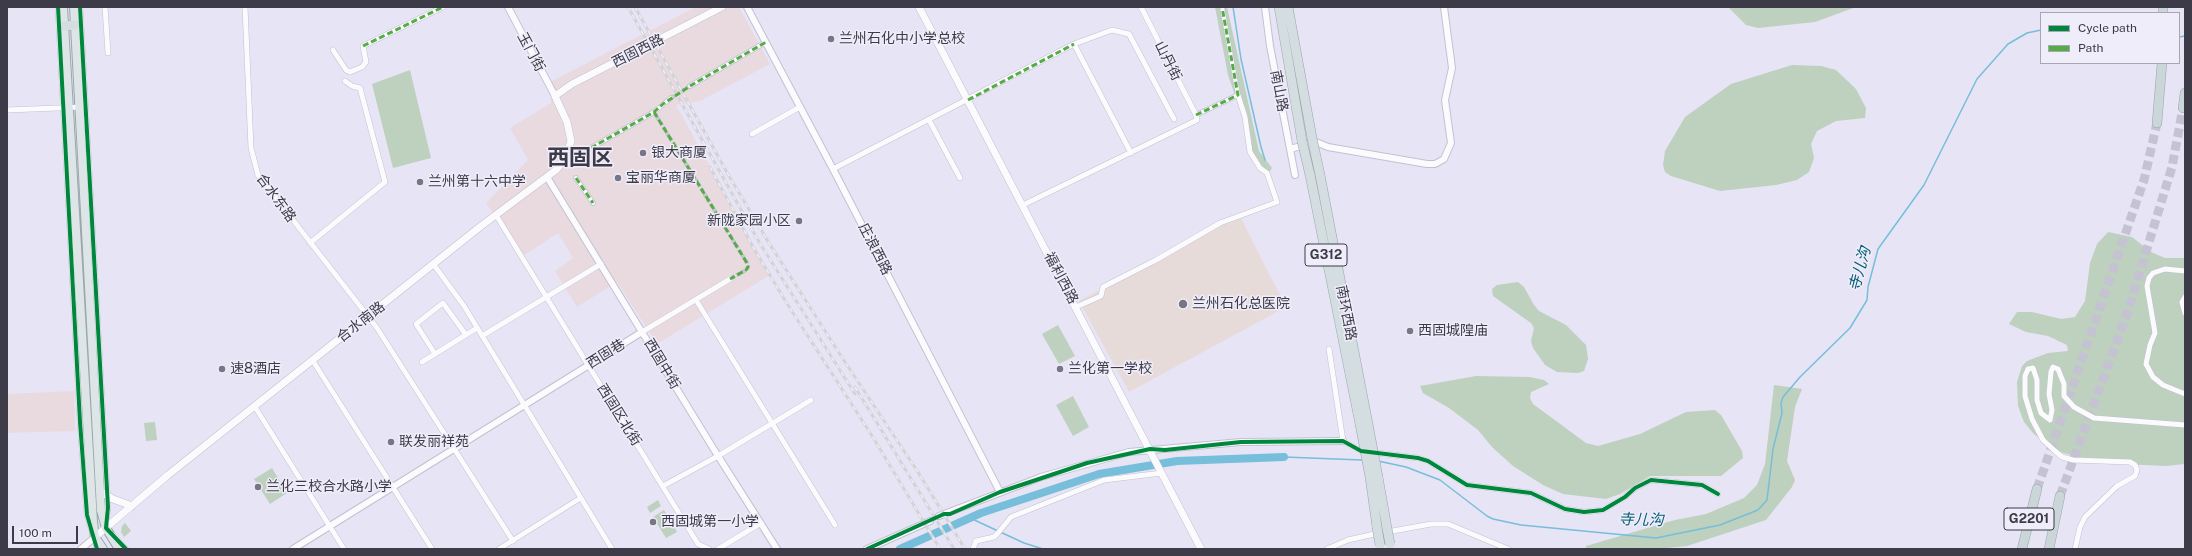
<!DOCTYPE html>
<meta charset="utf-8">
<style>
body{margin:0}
#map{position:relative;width:2192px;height:556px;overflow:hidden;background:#e7e4f6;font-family:"Public Sans",sans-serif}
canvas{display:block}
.frame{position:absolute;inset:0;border:8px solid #3d3b48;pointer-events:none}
.legend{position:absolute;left:2040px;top:12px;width:140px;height:52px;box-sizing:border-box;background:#efedfa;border:1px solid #a8a6b3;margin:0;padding:5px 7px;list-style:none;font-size:12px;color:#3d3b48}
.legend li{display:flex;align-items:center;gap:8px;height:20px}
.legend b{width:20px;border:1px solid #a8a6b3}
.scale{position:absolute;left:12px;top:526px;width:66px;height:18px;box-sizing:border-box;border:2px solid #3d3b48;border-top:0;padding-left:5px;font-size:12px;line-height:14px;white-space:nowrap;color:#3d3b48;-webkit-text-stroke:3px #efedfa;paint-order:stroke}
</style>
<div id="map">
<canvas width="2192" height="556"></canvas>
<div class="frame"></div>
<ul class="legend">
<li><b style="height:5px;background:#00873e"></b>Cycle path</li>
<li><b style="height:5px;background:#55ac47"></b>Path</li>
</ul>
<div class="scale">100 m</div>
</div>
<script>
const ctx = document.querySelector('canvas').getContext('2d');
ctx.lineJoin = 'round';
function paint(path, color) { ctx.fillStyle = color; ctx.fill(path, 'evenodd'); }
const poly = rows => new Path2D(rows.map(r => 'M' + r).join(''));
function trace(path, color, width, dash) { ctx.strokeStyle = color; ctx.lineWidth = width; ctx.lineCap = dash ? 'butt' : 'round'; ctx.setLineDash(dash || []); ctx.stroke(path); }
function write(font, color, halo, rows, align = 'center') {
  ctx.font = font + ' "Public Sans","Noto Sans SC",sans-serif'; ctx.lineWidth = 3; ctx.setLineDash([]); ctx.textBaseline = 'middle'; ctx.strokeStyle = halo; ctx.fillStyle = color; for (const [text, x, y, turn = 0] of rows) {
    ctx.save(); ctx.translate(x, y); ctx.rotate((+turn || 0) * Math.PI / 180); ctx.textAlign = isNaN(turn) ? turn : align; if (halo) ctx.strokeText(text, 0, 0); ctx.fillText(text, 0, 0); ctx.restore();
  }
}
paint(poly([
 [696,7,739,7,770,64,700,101,676,105,770,275,657,344,617,282,577,307,555,271,573,258,558,233,523,256,486,203,528,160,510,128,551,103,550,82],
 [74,391,75,431,7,433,7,394]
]), '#e9dae0');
paint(poly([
 [1241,218,1286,307,1129,392,1079,301,1219,226]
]), '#e7dbda');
paint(poly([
 [1215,7,1227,7,1259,151,1272,168,1269,172,1254,162,1245,124,1228,75],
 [1728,7,1856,7,1815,22,1758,28,1746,25],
 [1792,65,1821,66,1836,70,1856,89,1866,108,1865,118,1836,121,1817,131,1811,144,1814,158,1809,172,1797,180,1776,185,1720,191,1671,176,1665,172,1663,165,1665,151,1685,117,1731,84],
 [410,70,431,158,393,168,372,84],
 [2108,232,2132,237,2151,252,2165,258,2185,258,2185,464,2166,466,2099,463,2053,450,2033,433,2024,422,2018,406,2017,382,2022,366,2027,361,2048,353,2068,351,2067,345,2048,336,2026,332,2009,324,2017,312,2032,312,2061,319,2075,317,2085,301,2090,263,2097,244],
 [1518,282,1524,287,1534,305,1539,311,1566,325,1586,345,1588,359,1584,371,1578,373,1557,372,1545,365,1533,348,1531,341,1534,328,1531,323,1493,296,1492,289,1497,285],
 [1058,325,1075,356,1059,364,1042,334],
 [1476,376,1530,377,1544,380,1549,384,1531,392,1530,398,1533,404,1586,443,1598,446,1640,434,1686,412,1715,410,1721,415,1742,451,1743,458,1721,476,1650,476,1620,494,1606,499,1563,494,1543,485,1513,466,1492,447,1478,430,1449,408,1423,393,1420,386],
 [1774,385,1802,389,1795,407,1787,461,1795,480,1792,487,1766,520,1687,546,1657,549,1586,549,1586,546,1675,520,1706,514,1744,498,1757,485,1765,464],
 [1073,396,1089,427,1073,436,1056,405],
 [155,422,157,440,146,441,144,423],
 [272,468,287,493,270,504,254,479],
 [658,500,661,506,650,513,647,507],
 [664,510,677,532,666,538,653,517],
 [125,523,131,531,124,537,121,532,122,526]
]), '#bdd1be');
trace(poly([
 [1233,7,1241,59,1261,147,1265,160],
 [2179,37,2185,36],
 [1284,457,1362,460],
 [1378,461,1406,467,1440,480,1487,516,1493,519,1521,525,1656,538,1720,525,1758,510,1767,500,1773,449,1782,413,1781,403,1783,397,1800,377,1850,328,1867,300,1868,287,1878,249,1924,185,1977,79,2008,44,2027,33,2041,30],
 [970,518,1024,543,1043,549]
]), '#76beda', 1.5);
trace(poly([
 [900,549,981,513,1099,474,1177,461,1284,457]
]), '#76beda', 8);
trace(poly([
 [671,98,690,86],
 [654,112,747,263,748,267,746,270,730,279]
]), '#c5c2d3', 4, [4, 2]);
trace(poly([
 [2037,489,2144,180,2157,123],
 [2060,496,2128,311,2172,167,2183,108]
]), '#c5c2d3', 9, [9, 4.5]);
const pedestrian = poly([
 [690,86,766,42],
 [1196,115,1238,95,1222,7],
 [591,148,654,112,671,98],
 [576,178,593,203]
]);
const minor = poly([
 [58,7,80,422,87,515,91,528],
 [80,7,108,507,106,522],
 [105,7,108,53],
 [245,7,251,148,258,175,377,328,513,541],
 [1074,44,1131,153],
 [333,50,346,70,350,72,362,67,366,62,363,46,443,7],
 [7,110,82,107],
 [929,120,960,178],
 [752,134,800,107],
 [833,169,1074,44,1112,30,1129,34,1174,119],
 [1023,205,1197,120,1196,115,1141,7],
 [496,215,698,544,709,549],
 [310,243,385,182,360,88,352,86,345,81],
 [434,265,464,306,612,549],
 [2185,271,2165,269,2153,273,2149,278,2147,286,2155,333,2150,345,2146,364,2153,377,2163,385,2185,394],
 [2185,297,2182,302,2185,313],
 [696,300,835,525],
 [1076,307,1101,296,1103,287,1156,260,1220,223,1277,202,1267,173,1260,168,1250,152,1245,117,1238,95],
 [642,332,730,279],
 [482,336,601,264],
 [1329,349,1343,441,1361,451,1418,458,1428,461,1467,485,1531,493,1565,509,1584,512,1603,510,1625,497,1635,488,1651,480,1702,485,1718,494],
 [435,354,416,324,443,303,466,335],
 [313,361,432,549],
 [422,362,477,328],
 [255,407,344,549],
 [663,486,718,456,811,400],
 [1387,532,1431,524,1448,524,1508,549],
 [113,535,126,549],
 [95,540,97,549],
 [499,549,579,499],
 [718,549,761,523],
 [973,549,976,541,994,537,998,533,1011,517,1089,486,1104,480,1162,473],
 [1327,549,1348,540,1379,533],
 [2075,549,2080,527,2085,517,2117,486,2135,476,2137,470,2135,465,2130,462,2073,460,2062,457,2055,451,2043,440,2032,419,2025,396,2025,376,2028,369,2033,368,2037,380,2037,400,2041,413,2050,420,2052,410,2049,394,2051,372,2053,367,2058,369,2064,384,2064,396,2074,407,2094,418,2185,425]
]);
const tertiary = poly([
 [508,7,555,96],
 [747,7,833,169,1000,492],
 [1265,7,1270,46,1295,175],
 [1290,149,1316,142,1328,147,1427,164,1435,164,1444,159,1451,143,1445,100,1452,68,1444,7],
 [547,177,713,448,777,549],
 [939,516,1041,477,1129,452,1241,442,1343,441],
 [81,549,95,537],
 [293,549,642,332],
 [867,549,930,521]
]);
const secondary = poly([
 [919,7,1201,549],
 [101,492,113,499,132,506],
 [95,537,168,475,481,226,556,170,565,159,571,141,567,122,555,96,572,84,722,7]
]);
const primary = poly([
 [63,7,93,522,95,537,103,549],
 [74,7,101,510,106,528,119,549]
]);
const trunk = poly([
 [1279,7,1302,141],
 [1288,7,1312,138],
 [64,26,75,25],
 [1310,175,1360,424],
 [1320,175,1368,424],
 [1370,477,1377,527],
 [1378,477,1387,528]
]);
const motorway = poly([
 [2163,7,2163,13],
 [2183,108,2185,93],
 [2157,123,2162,63],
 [2022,549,2037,489],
 [2049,549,2060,496]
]);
trace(pedestrian, '#c3c1cf', 5.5);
trace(minor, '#c3c1cf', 6);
trace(tertiary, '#c3c1cf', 8);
trace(secondary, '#c3c1cf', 8);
trace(primary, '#9ba6ae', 10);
trace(trunk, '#9ba6ae', 10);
trace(motorway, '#9ba6ae', 10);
trace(pedestrian, '#fbfbfe', 4);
trace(minor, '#fbfbfe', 5);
trace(tertiary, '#fbfbfe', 6);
trace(secondary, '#fbfbfe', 7);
trace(primary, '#dee5e7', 8);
trace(trunk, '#d4dee0', 9);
trace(motorway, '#cad6d8', 9);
const rail = poly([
 [628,7,759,242,855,394],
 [635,7,729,176,769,243,841,356,918,472,965,549],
 [710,167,753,247,786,302,874,439,940,549],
 [855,387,954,549]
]);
trace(rail, '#d3d3d7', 3);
trace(rail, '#efedfa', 1.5, [4.5]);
const trunkBridge = poly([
 [1312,138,1320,175],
 [1302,141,1310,175],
 [1360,424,1370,477],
 [1368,424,1378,477],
 [1377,527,1380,545],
 [1387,528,1390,544]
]);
trace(trunkBridge, '#9ba6ae', 10, []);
trace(trunkBridge, '#d4dee0', 9);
trace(poly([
 [363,46,443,7],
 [968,100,1074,44],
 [654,112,747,263,748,267,746,270,730,279],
 [1196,115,1238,95,1222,7],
 [591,148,654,112,663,104,690,86,766,42],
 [567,153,572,155],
 [576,178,593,203]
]), '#55ac47', 3, [6, 3]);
trace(poly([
 [58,7,80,422,87,515,97,549],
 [80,7,108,507,106,528,126,549],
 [867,549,944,514,950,514,1000,492,1087,463,1150,449,1165,450,1241,442,1343,441,1361,451,1418,458,1428,461,1467,485,1531,493,1565,509,1584,512,1603,510,1625,497,1635,488,1651,480,1702,485,1718,494]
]), '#00873e', 4);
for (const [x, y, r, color] of [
 [831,39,4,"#787685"],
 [643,153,4,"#787685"],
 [618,178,4,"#787685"],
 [420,182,4,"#787685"],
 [799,221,4,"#787685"],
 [1183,304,5,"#787685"],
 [1410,331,4,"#787685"],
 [222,369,4,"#787685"],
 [1060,369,4,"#787685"],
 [391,442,4,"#787685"],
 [258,487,4,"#787685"],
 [653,522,4,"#787685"]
]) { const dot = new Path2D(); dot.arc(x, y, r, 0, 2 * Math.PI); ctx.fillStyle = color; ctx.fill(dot); trace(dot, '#efedfa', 1.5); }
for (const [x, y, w] of [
 [1326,255,42],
 [2029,519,50]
]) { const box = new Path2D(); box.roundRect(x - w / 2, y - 11, w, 22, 3); ctx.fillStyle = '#efedfa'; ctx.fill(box); trace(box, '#3d3b48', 1); }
write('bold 13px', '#3d3b48', null, [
 ["G312",1326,255],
 ["G2201",2029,519]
]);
write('14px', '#3d3b48', '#efedfa', [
 ["兰州石化中小学总校",839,39],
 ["银大商厦",651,153],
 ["宝丽华商厦",626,178],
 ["兰州第十六中学",428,182],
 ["新陇家园小区",791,221,"right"],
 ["兰州石化总医院",1192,304],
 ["西固城隍庙",1418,331],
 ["速8酒店",230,369],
 ["兰化第一学校",1068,369],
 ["联发丽祥苑",399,442],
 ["兰化三校合水路小学",266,487],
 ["西固城第一小学",661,522]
], 'left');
write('14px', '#3d3b48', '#efedfa', [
 ["西固西路",638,51,-27],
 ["玉门街",531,52,62],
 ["山丹街",1168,61,63],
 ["南山路",1279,91,79],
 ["合水东路",276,198,54],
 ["庄浪西路",875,249,63],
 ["福利西路",1061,278,62],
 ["南环西路",1346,313,79],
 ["合水南路",361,322,-38],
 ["西固巷",606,354,-32],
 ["西固中街",662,364,59],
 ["西固区北街",619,415,58]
]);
write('italic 15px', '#025d74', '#efedfa', [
 ["寺儿沟",1860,269,-75],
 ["寺儿沟",1641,520,1]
]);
write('bold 22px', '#3d3b48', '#efedfa', [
 ["西固区",580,158]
]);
</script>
